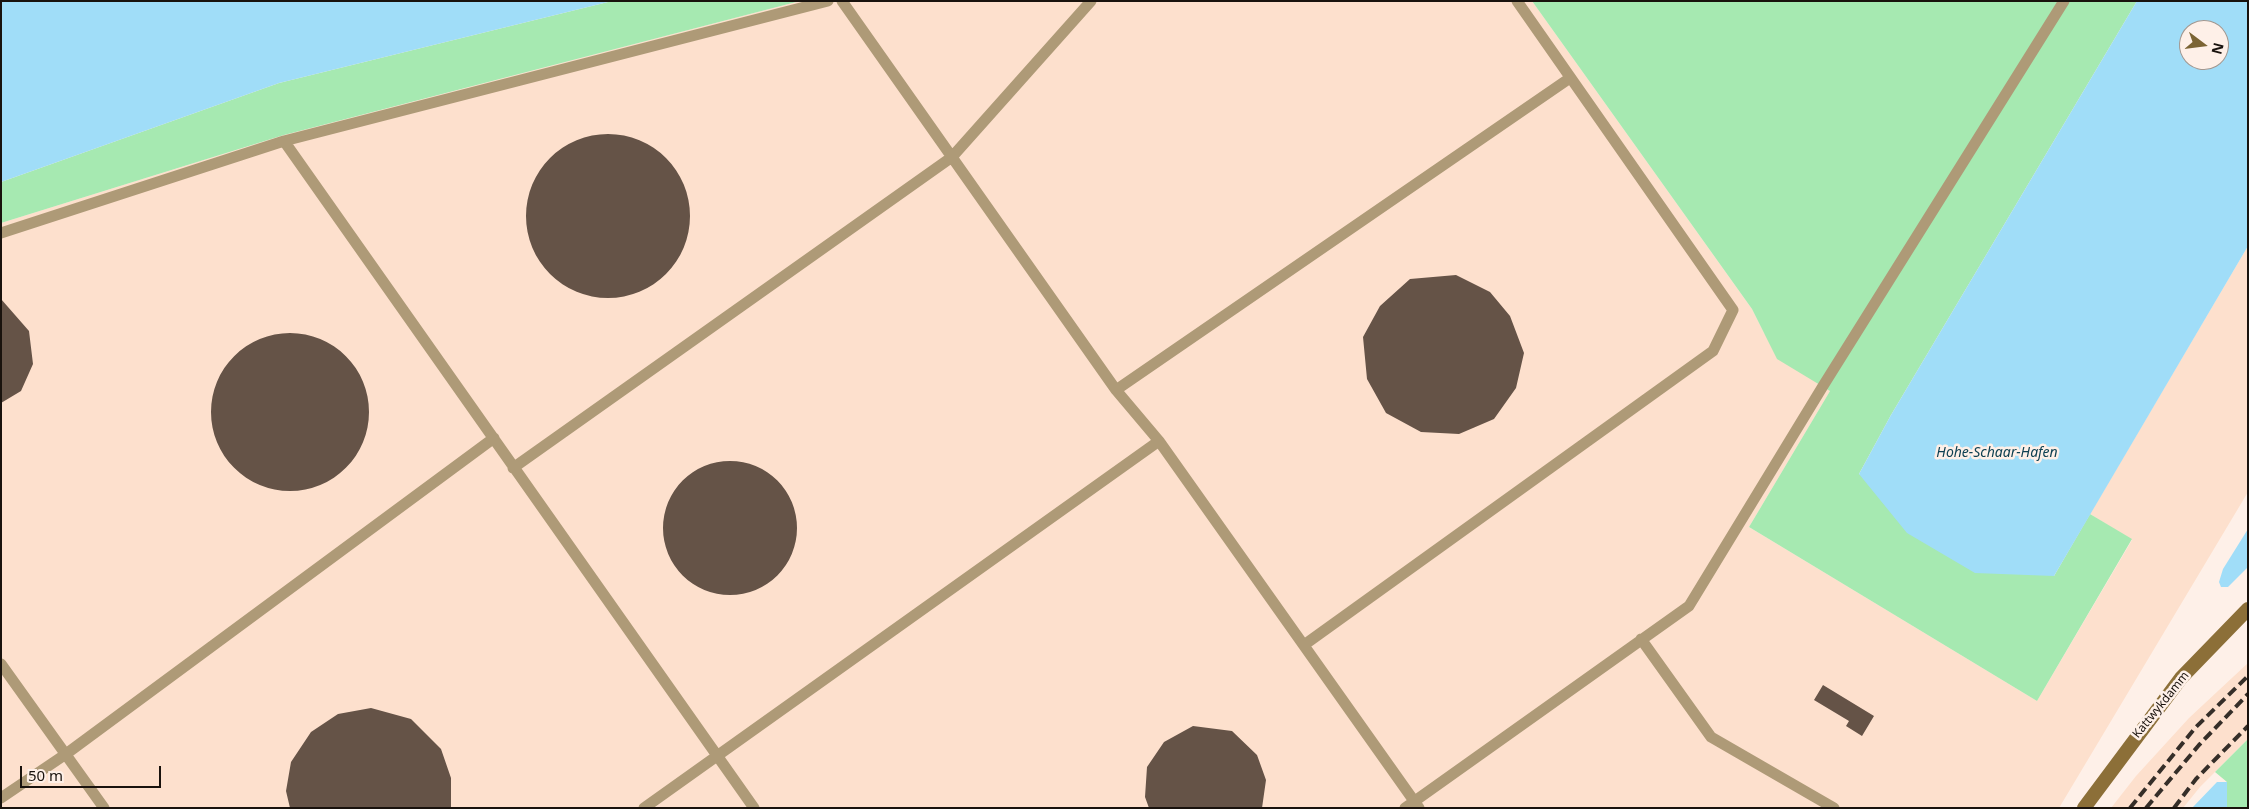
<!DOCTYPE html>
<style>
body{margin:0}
#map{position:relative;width:2249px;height:809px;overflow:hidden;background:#fef0e8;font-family:"Noto Sans",sans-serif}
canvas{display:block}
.frame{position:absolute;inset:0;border:2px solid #19120d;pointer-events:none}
.north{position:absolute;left:2179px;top:20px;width:50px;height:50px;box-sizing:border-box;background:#fef0e8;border:1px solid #a29790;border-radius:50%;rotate:105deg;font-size:14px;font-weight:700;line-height:20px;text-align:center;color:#19120d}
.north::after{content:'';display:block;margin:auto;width:18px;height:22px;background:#7b6434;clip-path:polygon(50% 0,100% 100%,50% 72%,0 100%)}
.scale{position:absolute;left:20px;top:766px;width:141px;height:22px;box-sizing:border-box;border:2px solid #19120d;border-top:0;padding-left:6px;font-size:15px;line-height:18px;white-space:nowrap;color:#19120d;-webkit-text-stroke:4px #fef0e8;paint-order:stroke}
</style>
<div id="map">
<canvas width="2249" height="809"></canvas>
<div class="frame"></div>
<div class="north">N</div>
<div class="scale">50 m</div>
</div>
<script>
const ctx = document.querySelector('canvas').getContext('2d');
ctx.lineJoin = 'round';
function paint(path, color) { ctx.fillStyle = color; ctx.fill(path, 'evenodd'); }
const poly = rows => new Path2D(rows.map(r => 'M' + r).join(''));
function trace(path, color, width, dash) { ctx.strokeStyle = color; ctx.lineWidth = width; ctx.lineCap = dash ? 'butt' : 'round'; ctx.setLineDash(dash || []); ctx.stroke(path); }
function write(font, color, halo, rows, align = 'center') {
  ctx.font = font + ' "Noto Sans",sans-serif'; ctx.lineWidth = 5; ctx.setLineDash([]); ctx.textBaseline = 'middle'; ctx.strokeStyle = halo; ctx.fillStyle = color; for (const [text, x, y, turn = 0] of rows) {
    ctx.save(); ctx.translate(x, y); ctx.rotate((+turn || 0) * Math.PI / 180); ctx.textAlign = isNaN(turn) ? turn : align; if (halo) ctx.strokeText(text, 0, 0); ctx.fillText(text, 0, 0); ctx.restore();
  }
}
paint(poly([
 [800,1,1532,1,1752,309,1764,333,1830,391,1749,527,2037,701,2132,540,2090,514,2248,246,2248,492,2059,808,1,808,1,223,284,135],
 [2248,663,2248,739,2200,787,2183,808,2111,808,2136,776,2189,718]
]), '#fde0cd');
paint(poly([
 [612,1,800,1,284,135,1,223,1,182,279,83],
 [1532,1,2137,1,1891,415,1859,474,2054,576,2090,514,2132,539,2037,701,1749,527,1830,391,1777,359,1752,309],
 [2248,739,2248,808,2227,808,2227,782,2215,772]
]), '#a6e9b1');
paint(poly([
 [1,1,612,1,279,83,1,182],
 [2137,1,2248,1,2248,246,2054,576,1975,573,1907,533,1859,474,1891,415],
 [2189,30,2219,30,2219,60,2189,60],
 [2248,529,2248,567,2228,587,2221,587,2219,582,2223,569],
 [2217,782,2227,782,2227,808,2192,808]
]), '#a0ddf8');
paint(poly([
 '526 216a82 82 0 1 1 164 0a82 82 0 1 1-164 0Z',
 [1456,275,1490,292,1510,316,1524,353,1516,388,1494,419,1459,434,1421,432,1386,413,1367,379,1363,337,1380,306,1410,279],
 [1,299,29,331,33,364,21,391,1,403],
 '211 412a79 79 0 1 1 158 0a79 79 0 1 1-158 0Z',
 '663 528a67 67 0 1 1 134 0a67 67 0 1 1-134 0Z',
 [1823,685,1874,716,1862,736,1846,726,1849,721,1814,700],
 [371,708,411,719,441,749,451,778,451,808,290,808,286,791,291,762,311,732,338,714],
 [1193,726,1232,731,1257,755,1266,780,1262,808,1149,808,1145,797,1147,767,1164,742]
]), '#655347');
trace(poly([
 [842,1,1116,390,1159,441,1419,808],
 [284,141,754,808],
 [1,233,284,141,828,1],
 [1116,390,1570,78],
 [513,468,952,157,1091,1],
 [1641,639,1711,737,1834,808],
 [1304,645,1713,351,1733,310,1517,1],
 [1,664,104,808],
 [1,798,66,754,494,438],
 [644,808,1159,441],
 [1405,808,1689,606,1823,386,2064,1]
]), '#ae9a77', 11);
trace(poly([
 [2084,808,2181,678,2248,609]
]), '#8c6f38', 14);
trace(poly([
 [2130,808,2195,728,2248,676],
 [2146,808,2199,745,2248,694],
 [2174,808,2196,779,2248,726]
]), '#352e28', 4, [10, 5]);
write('12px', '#19120d', '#fef0e8', [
 ["Kattwykdamm",2161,705,-51]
]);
write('italic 14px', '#0e4052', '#fef0e8', [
 ["Hohe-Schaar-Hafen",1997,453]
]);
</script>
